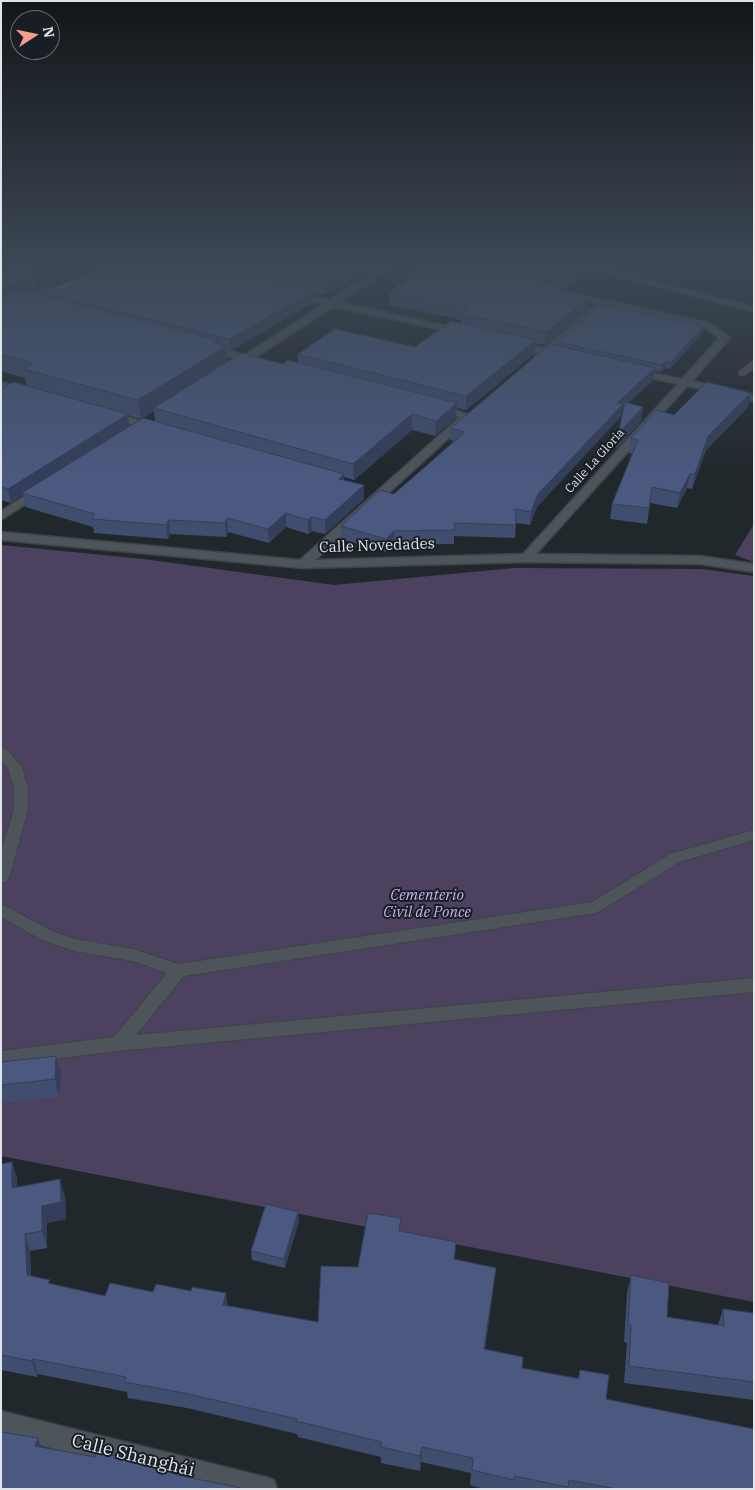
<!DOCTYPE html>
<meta charset="utf-8">
<style>
body{margin:0}
#map{position:relative;width:755px;height:1490px;overflow:hidden;background:#21282c;font-family:"IBM Plex Serif",serif}
canvas{display:block}
.frame{position:absolute;inset:0;border:2px solid #e0e5e8;pointer-events:none}
.north{position:absolute;left:10px;top:10px;width:50px;height:50px;box-sizing:border-box;background:#181e23;border:1px solid #686e72;border-radius:50%;rotate:79deg;font-size:14px;font-weight:700;line-height:20px;text-align:center;color:#e0e5e8}
.north::after{content:'';display:block;margin:auto;width:18px;height:22px;background:#f49d8c;clip-path:polygon(50% 0,100% 100%,50% 72%,0 100%)}
</style>
<div id="map">
<canvas width="755" height="1490"></canvas>
<div class="frame"></div>
<div class="north">N</div>
</div>
<script>
const ctx = document.querySelector('canvas').getContext('2d');
ctx.lineJoin = 'round';
function paint(path, color) { ctx.fillStyle = color; ctx.fill(path, 'evenodd'); }
const poly = rows => new Path2D(rows.map(r => 'M' + r).join(''));
function trace(path, color, width, dash) { ctx.strokeStyle = color; ctx.lineWidth = width; ctx.lineCap = dash ? 'butt' : 'round'; ctx.setLineDash(dash || []); ctx.stroke(path); }
function write(font, color, halo, rows, align = 'center') {
  ctx.font = font + ' "IBM Plex Serif",serif'; ctx.lineWidth = 4; ctx.setLineDash([]); ctx.textBaseline = 'middle'; ctx.strokeStyle = halo; ctx.fillStyle = color; for (const [text, x, y, turn = 0] of rows) {
    ctx.save(); ctx.translate(x, y); ctx.rotate((+turn || 0) * Math.PI / 180); ctx.textAlign = isNaN(turn) ? turn : align; if (halo) ctx.strokeText(text, 0, 0); ctx.fillText(text, 0, 0); ctx.restore();
  }
}
paint(poly([
 [754,524,754,562,735,555],
 [1,545,143,559,334,585,514,568,701,569,754,576,754,1302,1,1156]
]), '#4c425f');
const lane = poly([
 [587,268,601,268,754,307,754,312,587,268],
 [754,360,754,368,745,375,739,375,739,371,754,360],
 [1,748,6,749,22,767,28,789,28,810,9,878,6,882,1,883,1,852,14,810,14,789,8,768,1,761,1,748],
 [754,830,754,840,680,862,596,913,184,976,136,1035,754,978,754,992,119,1051,1,1065,1,1051,114,1037,167,973,133,961,74,951,42,940,1,917,1,904,54,932,75,939,133,949,179,964,592,902,670,854,754,830]
]);
const street = poly([
 [381,268,391,268,340,302,463,330,463,334,333,307,254,358,259,359,259,363,238,364,238,359,203,349,208,346,245,355,324,304,291,297,291,293,330,300,381,268],
 [571,293,710,323,730,338,692,381,754,395,754,401,687,386,536,554,700,556,754,564,754,572,700,564,526,562,303,568,1,540,1,532,300,560,460,417,434,410,433,408,438,405,473,416,315,560,523,554,678,384,629,373,629,369,682,379,719,338,704,327,606,306,553,350,565,353,565,357,547,355,540,359,535,356,538,353,513,347,513,343,516,342,544,348,597,304,568,298,567,296,571,293],
 [1,382,29,390,30,392,25,395,1,388,1,382],
 [110,412,159,426,160,428,155,431,106,417,106,413,110,412],
 [40,487,44,488,44,492,1,520,1,511,40,487],
 [1,1411,265,1477,274,1480,277,1489,214,1489,1,1435,1,1411]
]);
const primary = poly([
 [109,268,122,268,1,313,1,307,109,268]
]);
trace(lane, '#3d4348', 2);
trace(street, '#3d4348', 3);
trace(primary, '#3d4348', 3);
paint(lane, '#4d555a');
paint(street, '#4d555a');
paint(primary, '#4f8e98');
paint(poly([
 [1,268,36,275,38,290,64,291,123,268,370,268,324,295,313,293,313,302,231,351,226,350,227,362,283,364,298,363,298,354,415,347,461,323,461,320,389,305,389,292,424,268,584,268,584,275,564,290,589,309,545,345,536,343,535,353,466,410,457,408,456,418,435,436,412,430,354,480,344,477,344,480,364,485,364,499,325,534,312,531,308,534,286,527,269,543,228,532,226,537,170,534,168,539,94,533,93,527,25,507,23,495,11,503,1,500,1,389,26,386,25,378,1,371],
 [154,411,155,421,129,426,128,415,141,419],
 [703,326,702,333,670,369,666,368,661,372,654,371,653,380,628,403,643,407,641,421,616,449,624,408,622,409,621,416,537,507,530,525,516,523,515,538,454,536,454,544,394,544,386,552,341,539,341,526,394,494,454,441,450,440,451,428,558,346,559,342],
 [748,407,706,450,692,489,687,488,677,508,650,503,647,524,610,519,612,504,633,454,629,453,631,438,674,415],
 [1,1062,61,1073,59,1097,1,1103],
 [12,1162,17,1179,17,1187,65,1196,66,1219,47,1223,47,1248,30,1251,31,1276,51,1284,105,1296,228,1306,318,1322,358,1267,401,1218,400,1232,455,1260,496,1268,485,1349,522,1368,578,1378,580,1370,606,1399,754,1489,484,1489,470,1485,471,1473,421,1462,420,1471,381,1463,381,1457,298,1437,297,1434,187,1408,128,1398,127,1392,38,1374,37,1377,1,1370,1,1164],
 [298,1212,299,1221,285,1268,252,1260,251,1251],
 [631,1275,667,1317,718,1325,723,1309,754,1313,754,1400,624,1383,627,1343,624,1342,627,1294]
]), '#404d6e');
paint(poly([
 [352,268,370,268,324,295,324,284],
 [578,268,584,268,584,275,564,290,565,278],
 [36,275,38,292,34,291,34,293,1,305,1,287],
 [313,291,313,302,231,351,230,339],
 [591,296,589,309,545,345,546,332],
 [703,326,702,333,670,369,671,362],
 [218,340,219,350,226,346,227,364,154,408,154,411,141,419,138,400],
 [536,340,535,353,466,410,466,396],
 [667,361,666,368,661,372,662,365],
 [655,368,653,380,622,409,621,416,537,507,530,525,531,512,538,494,617,403],
 [751,393,748,407,706,450,692,489,695,474,708,436],
 [457,403,456,418,435,436,436,421],
 [643,407,641,421,616,449,618,434],
 [128,414,129,427,22,493,23,495,11,503,8,489],
 [412,414,412,430,354,480,353,464],
 [344,474,344,488,339,479],
 [690,474,687,488,677,508,680,493],
 [364,485,364,499,325,534,325,520],
 [286,513,286,527,269,543,268,529],
 [311,517,312,531,308,534,308,520],
 [227,518,228,532,226,537,225,523],
 [169,520,170,534,168,539,166,525],
 [394,531,394,544,386,552,386,539],
 [56,1056,61,1073,59,1097,55,1079],
 [12,1162,17,1179,18,1205,12,1188],
 [60,1179,65,1196,66,1219,47,1223,47,1248,42,1231,42,1206],
 [298,1212,299,1221,285,1268,284,1259],
 [25,1234,30,1251,32,1292,27,1275],
 [456,1242,455,1259,452,1276],
 [496,1268,494,1284,483,1365,484,1349],
 [226,1293,228,1309,223,1305],
 [33,1359,38,1374,37,1377,32,1361],
 [38,1438,42,1449,35,1446],
 [422,1447,421,1462,420,1471,420,1456]
]), '#343e5a');
const building = poly([
 [1,268,18,268,36,275,1,287,1,268],
 [123,268,220,268,313,291,230,339,34,291,49,286,64,291,105,270,114,272,123,268],
 [251,268,352,268,324,284,251,268],
 [424,268,478,268,556,285,553,288,591,296,546,332,462,314,468,309,389,292,424,268],
 [519,268,578,268,565,278,519,268],
 [20,290,218,340,214,343,226,346,138,400,23,369,33,363,1,354,1,296,20,290],
 [602,305,703,326,671,362,667,361,662,365,559,342,602,305],
 [451,321,536,340,466,396,298,354,335,329,415,347,451,321],
 [550,344,655,368,617,403,623,404,538,494,531,512,515,509,516,525,454,523,455,530,394,531,386,539,341,526,380,490,394,494,465,432,451,428,550,344],
 [241,353,283,364,288,360,457,403,436,421,412,414,353,464,154,408,241,353],
 [13,382,128,414,8,489,1,487,1,389,13,382],
 [707,382,751,393,708,436,695,474,690,474,680,493,652,487,649,508,612,504,638,440,631,438,657,410,674,415,707,382],
 [625,402,643,407,618,434,625,402],
 [143,418,344,474,339,479,364,485,325,520,311,517,308,520,286,513,268,529,227,518,225,523,169,520,166,525,92,519,95,514,22,493,143,418],
 [56,1056,55,1079,1,1085,1,1062,56,1056],
 [12,1162,12,1188,60,1179,61,1202,42,1206,42,1231,25,1234,27,1275,50,1280,48,1283,105,1296,110,1283,153,1292,156,1284,191,1291,192,1287,226,1293,223,1305,318,1322,321,1266,358,1267,368,1213,401,1218,399,1231,456,1242,454,1259,496,1268,484,1349,523,1357,522,1368,579,1379,580,1370,609,1375,606,1399,754,1429,754,1489,617,1489,569,1480,568,1487,514,1476,514,1480,472,1470,473,1458,422,1447,420,1456,381,1447,382,1442,296,1421,297,1419,184,1393,124,1382,126,1377,33,1359,32,1361,1,1355,1,1164,12,1162],
 [266,1204,298,1212,284,1259,251,1251,266,1204],
 [631,1275,669,1283,667,1317,724,1326,723,1309,754,1313,754,1382,629,1366,631,1325,628,1324,631,1275],
 [1,1432,38,1438,35,1446,95,1457,96,1452,117,1456,145,1463,177,1475,246,1489,1,1489,1,1432]
]);
paint(building, '#4b5980');
trace(building, '#343e5a', 1);
const sky = ctx.createLinearGradient(0, 0, 0, 477);
sky.addColorStop(0, '#121618');
sky.addColorStop(0.56, '#3d4856');
sky.addColorStop(1, '#3d485600');
ctx.fillStyle = sky;
ctx.fillRect(0, 0, 755, 477);
write('12px', '#e0e5e8', '#181e23', [
 ["Calle La Gloria",595,461,-48]
]);
write('15px', '#e0e5e8', '#181e23', [
 ["Calle Novedades",377,546,-2]
]);
write('italic 15px', '#c8b1f4', '#181e23', [
 ["Cementerio",427,896],
 ["Civil de Ponce",427,913]
]);
write('18px', '#e0e5e8', '#181e23', [
 ["Calle Shanghái",133,1456,14]
]);
</script>
